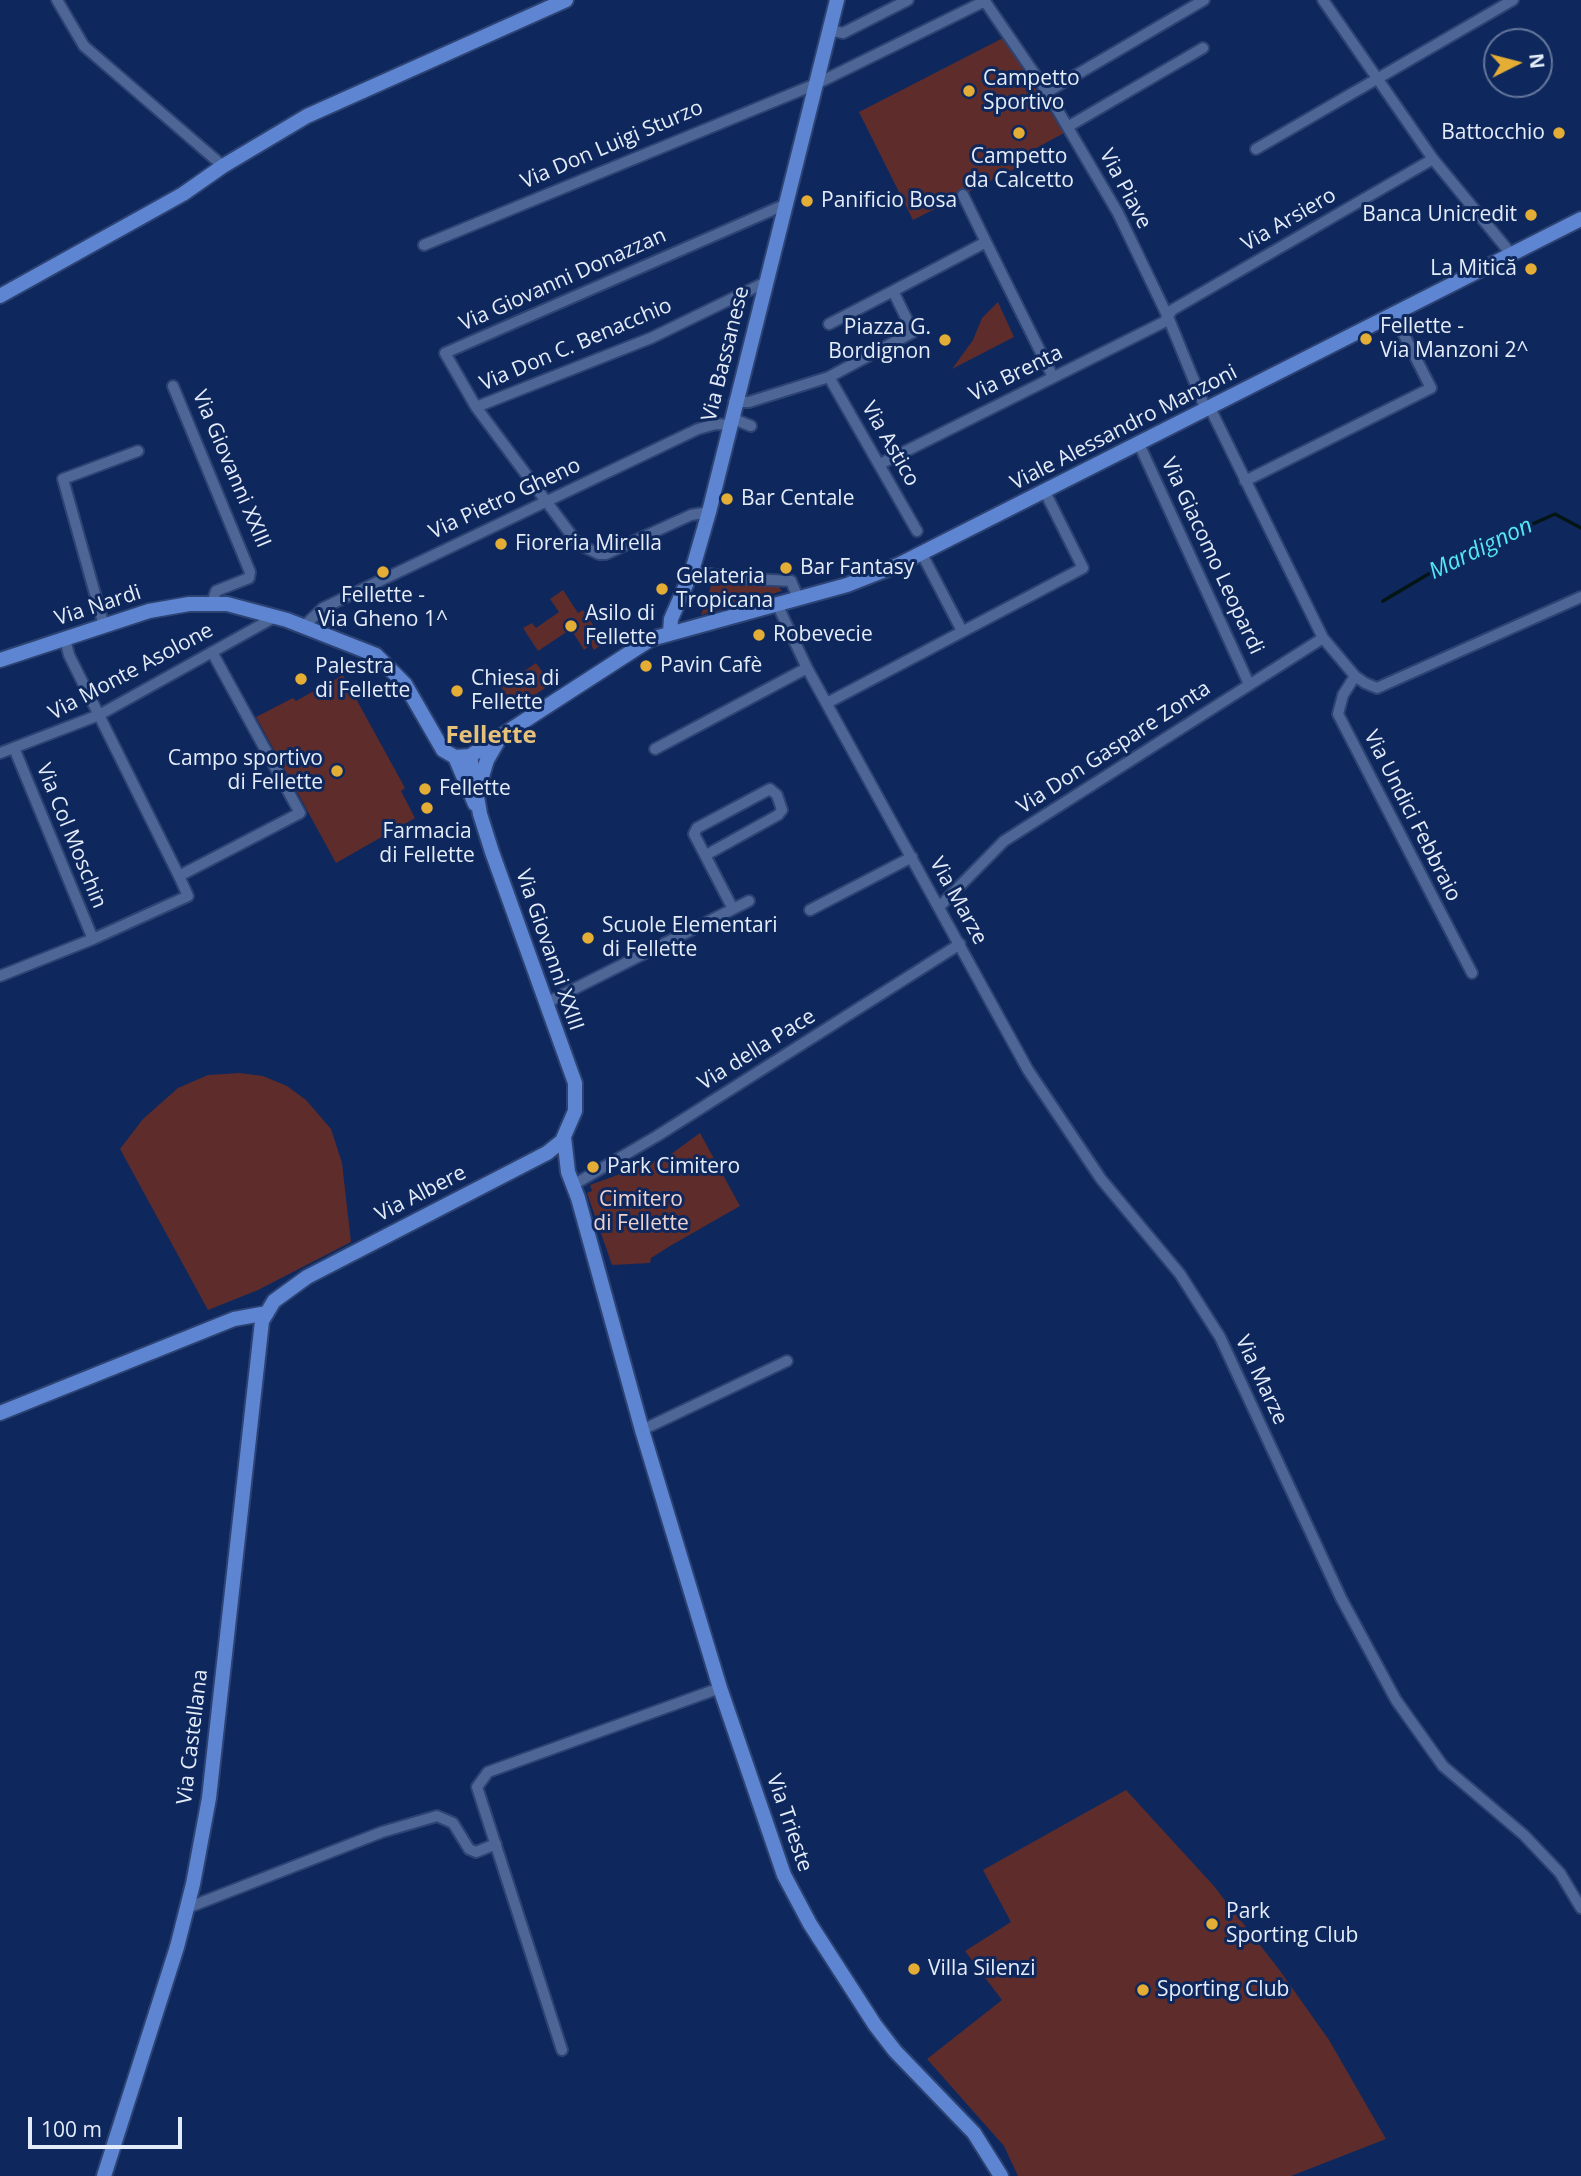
<!DOCTYPE html>
<meta charset="utf-8">
<style>
body{margin:0}
#map{position:relative;width:1581px;height:2176px;overflow:hidden;background:#0e285d;font-family:"Open Sans",sans-serif}
canvas{display:block}
.north{position:absolute;left:1483px;top:28px;width:70px;height:70px;box-sizing:border-box;background:#0e285d;border:2px solid #64769b;border-radius:50%;rotate:84deg;font-size:19px;font-weight:700;line-height:28px;text-align:center;color:#e4ecf9}
.north::after{content:'';display:block;margin:auto;width:24px;height:32px;background:#e4ad35;clip-path:polygon(50% 0,100% 100%,50% 72%,0 100%)}
.scale{position:absolute;left:28px;top:2117px;width:154px;height:32px;box-sizing:border-box;border:4px solid #e4ecf9;border-top:0;padding-left:9px;font-size:21px;line-height:24px;white-space:nowrap;color:#e4ecf9;-webkit-text-stroke:5px #0e285d;paint-order:stroke}
</style>
<div id="map">
<canvas width="1581" height="2176"></canvas>
<div class="north">N</div>
<div class="scale">100 m</div>
</div>
<script>
const ctx = document.querySelector('canvas').getContext('2d');
ctx.lineJoin = 'round';
function paint(path, color) { ctx.fillStyle = color; ctx.fill(path, 'evenodd'); }
const poly = rows => new Path2D(rows.map(r => 'M' + r).join(''));
function trace(path, color, width, dash) { ctx.strokeStyle = color; ctx.lineWidth = width; ctx.lineCap = dash ? 'butt' : 'round'; ctx.setLineDash(dash || []); ctx.stroke(path); }
function write(font, color, halo, rows, align = 'center') {
  ctx.font = font + ' "Open Sans",sans-serif'; ctx.lineWidth = 6; ctx.setLineDash([]); ctx.textBaseline = 'middle'; ctx.strokeStyle = halo; ctx.fillStyle = color; for (const [text, x, y, turn = 0] of rows) {
    ctx.save(); ctx.translate(x, y); ctx.rotate((+turn || 0) * Math.PI / 180); ctx.textAlign = isNaN(turn) ? turn : align; if (halo) ctx.strokeText(text, 0, 0); ctx.fillText(text, 0, 0); ctx.restore();
  }
}
paint(poly([
 [1003,38,1064,133,1022,156,1026,163,913,220,859,112],
 [998,302,1014,337,952,369,973,340,982,318],
 [712,583,779,587,782,591,701,615],
 [563,590,578,613,583,610,602,638,598,641,601,645,594,650,591,645,584,650,571,629,538,651,523,628,532,623,536,628,559,612,550,599],
 [536,663,551,684,516,708,501,687],
 [343,675,405,788,401,791,415,818,336,863,256,717,293,698,296,701],
 [240,1073,263,1076,287,1086,306,1100,331,1129,342,1163,351,1242,258,1290,208,1310,120,1149,143,1119,178,1088,208,1075],
 [700,1133,740,1206,670,1246,651,1258,650,1263,612,1265,587,1193,592,1191,590,1185,667,1157],
 [1126,1790,1213,1885,1278,1968,1329,2040,1386,2139,1291,2176,1018,2176,1004,2146,927,2059,1002,2000,965,1951,1011,1922,983,1870]
]), '#5e2c2b');
trace(poly([
 [1383,601,1452,560,1555,514,1581,528]
]), '#041516', 3.5);
const street = poly([
 [57,0,84,46,223,166],
 [984,0,1047,92,1118,213,1168,317,1206,410],
 [1323,0,1433,159,1512,255],
 [829,30,843,33,908,0],
 [1047,92,1204,0],
 [1069,126,1203,48],
 [1256,149,1513,0],
 [963,195,986,242],
 [424,245,816,84,985,1],
 [829,324,893,291],
 [829,377,917,531],
 [173,386,250,572,249,578,216,591,212,603],
 [734,402,749,402,829,377,913,332,893,291,986,242,1053,377],
 [476,407,651,338,766,282],
 [1210,408,1323,638,1355,676,1365,683,1377,688,1581,597],
 [731,418,751,426],
 [1139,444,1249,684],
 [880,464,1164,322,1172,310,1433,159],
 [1245,481,1431,388,1394,315],
 [709,512,691,515,606,554,599,554,578,544,476,407,445,353,784,205],
 [922,554,962,631],
 [692,571,732,578,791,581,798,598],
 [777,604,807,668,1028,1070,1101,1179,1180,1274,1220,1337,1341,1598,1396,1700,1443,1766,1524,1835,1560,1873,1581,1908],
 [104,626,63,479,138,451],
 [304,626,323,608,698,429,716,424,730,425],
 [65,639,69,655,179,876],
 [1355,676,1343,695,1338,714,1472,973],
 [827,703,1083,568,1045,492],
 [14,748,93,939],
 [655,749,807,668],
 [0,753,99,715,275,617],
 [939,907,1004,841,1323,638],
 [733,909,749,901],
 [810,910,912,857],
 [0,976,93,939,188,896,179,876,300,813,212,652],
 [546,1003,733,909,694,834,697,828,770,789,777,795,782,810,778,815,706,855],
 [573,1185,657,1136,960,944],
 [642,1430,787,1361],
 [187,1908,382,1832,437,1816,453,1823,469,1849,476,1852,496,1844],
 [562,2050,477,1787,488,1772,720,1688]
]);
const secondary = poly([
 [0,296,183,194,223,166,307,116,566,0],
 [670,632,671,619,692,571,709,512,837,0],
 [0,660,149,611,189,604,227,604,287,620,376,655,405,684,443,750,455,757,470,756,651,639,847,585,898,565,1581,219],
 [455,757,475,804],
 [480,783,487,760,498,741],
 [564,1137,568,1172,578,1198,642,1430,720,1688,784,1875,810,1924,875,2025,895,2051,974,2133,1001,2176],
 [0,1413,234,1319,267,1313],
 [104,2176,177,1947,193,1884,209,1798,262,1321,274,1301,307,1277,547,1153,562,1141,575,1111,575,1083,492,852,480,814,470,756]
]);
trace(street, '#2c4373', 14);
trace(secondary, '#2c4373', 18);
trace(street, '#4d6696', 10);
trace(secondary, '#5e85d2', 14);
for (const [x, y, r, color] of [
 [969,91,7,"#e4ad35"],
 [1019,133,7,"#e4ad35"],
 [1559,133,7,"#e4ad35"],
 [807,201,7,"#e4ad35"],
 [1531,215,7,"#e4ad35"],
 [1531,269,7,"#e4ad35"],
 [1366,339,7,"#e4ad35"],
 [945,340,7,"#e4ad35"],
 [727,499,7,"#e4ad35"],
 [501,544,7,"#e4ad35"],
 [786,568,7,"#e4ad35"],
 [383,572,7,"#e4ad35"],
 [662,589,7,"#e4ad35"],
 [571,626,7,"#e4ad35"],
 [759,635,7,"#e4ad35"],
 [646,666,7,"#e4ad35"],
 [301,679,7,"#e4ad35"],
 [457,691,7,"#e4ad35"],
 [337,771,7,"#e4ad35"],
 [425,789,7,"#e4ad35"],
 [427,808,7,"#e4ad35"],
 [588,938,7,"#e4ad35"],
 [593,1167,7,"#e4ad35"],
 [1212,1924,7,"#e4ad35"],
 [914,1969,7,"#e4ad35"],
 [1143,1990,7,"#e4ad35"]
]) { const dot = new Path2D(); dot.arc(x, y, r, 0, 2 * Math.PI); ctx.fillStyle = color; ctx.fill(dot); trace(dot, '#0e285d', 2.5); }
write('21px', '#e4ecf9', '#0e285d', [
 ["Campetto",983,79],
 ["Sportivo",983,103],
 ["Battocchio",1545,133,"right"],
 ["Campetto",1019,157,"center"],
 ["da Calcetto",1019,181,"center"],
 ["Panificio Bosa",821,201],
 ["Banca Unicredit",1517,215,"right"],
 ["La Mitică",1517,269,"right"],
 ["Fellette -",1380,327],
 ["Via Manzoni 2^",1380,351],
 ["Piazza G.",931,328,"right"],
 ["Bordignon",931,352,"right"],
 ["Bar Centale",741,499],
 ["Fioreria Mirella",515,544],
 ["Bar Fantasy",800,568],
 ["Gelateria",676,577],
 ["Tropicana",676,601],
 ["Fellette -",383,596,"center"],
 ["Via Gheno 1^",383,620,"center"],
 ["Asilo di",585,614],
 ["Fellette",585,638],
 ["Robevecie",773,635],
 ["Pavin Cafè",660,666],
 ["Palestra",315,667],
 ["di Fellette",315,691],
 ["Chiesa di",471,679],
 ["Fellette",471,703],
 ["Campo sportivo",323,759,"right"],
 ["di Fellette",323,783,"right"],
 ["Fellette",439,789],
 ["Farmacia",427,832,"center"],
 ["di Fellette",427,856,"center"],
 ["Scuole Elementari",602,926],
 ["di Fellette",602,950],
 ["Park Cimitero",607,1167],
 ["Park",1226,1912],
 ["Sporting Club",1226,1936],
 ["Villa Silenzi",928,1969],
 ["Sporting Club",1157,1990]
], 'left');
write('21px', '#e4ecf9', '#0e285d', [
 ["Via Don Luigi Sturzo",612,145,-23],
 ["Via Piave",1125,189,62],
 ["Via Arsiero",1289,220,-30],
 ["Via Giovanni Donazzan",563,280,-24],
 ["Via Don C. Benacchio",576,345,-23],
 ["Via Bassanese",726,354,-76],
 ["Via Brenta",1016,374,-26],
 ["Viale Alessandro Manzoni",1124,428,-27],
 ["Via Astico",890,444,60],
 ["Via Giovanni XXIII",231,469,67],
 ["Via Pietro Gheno",505,499,-25],
 ["Via Giacomo Leopardi",1212,556,65],
 ["Via Nardi",98,606,-18],
 ["Via Monte Asolone",131,672,-28],
 ["Via Don Gaspare Zonta",1114,748,-33],
 ["Via Undici Febbraio",1412,816,63],
 ["Via Col Moschin",71,836,68],
 ["Via Marze",958,901,61],
 ["Via Giovanni XXIII",549,950,71],
 ["Via della Pace",757,1050,-32],
 ["Via Albere",421,1194,-27],
 ["Via Marze",1261,1380,65],
 ["Via Castellana",193,1737,-83],
 ["Via Trieste",789,1823,71]
]);
write('21px', '#edd2d0', '#0e285d', [
 ["Cimitero",641,1200],
 ["di Fellette",641,1224]
]);
write('italic 23px', '#55e7f3', '#0e285d', [
 ["Mardignon",1481,549,-26]
]);
write('bold 24px', '#e6c179', '#0e285d', [
 ["Fellette",491,736]
]);
</script>
